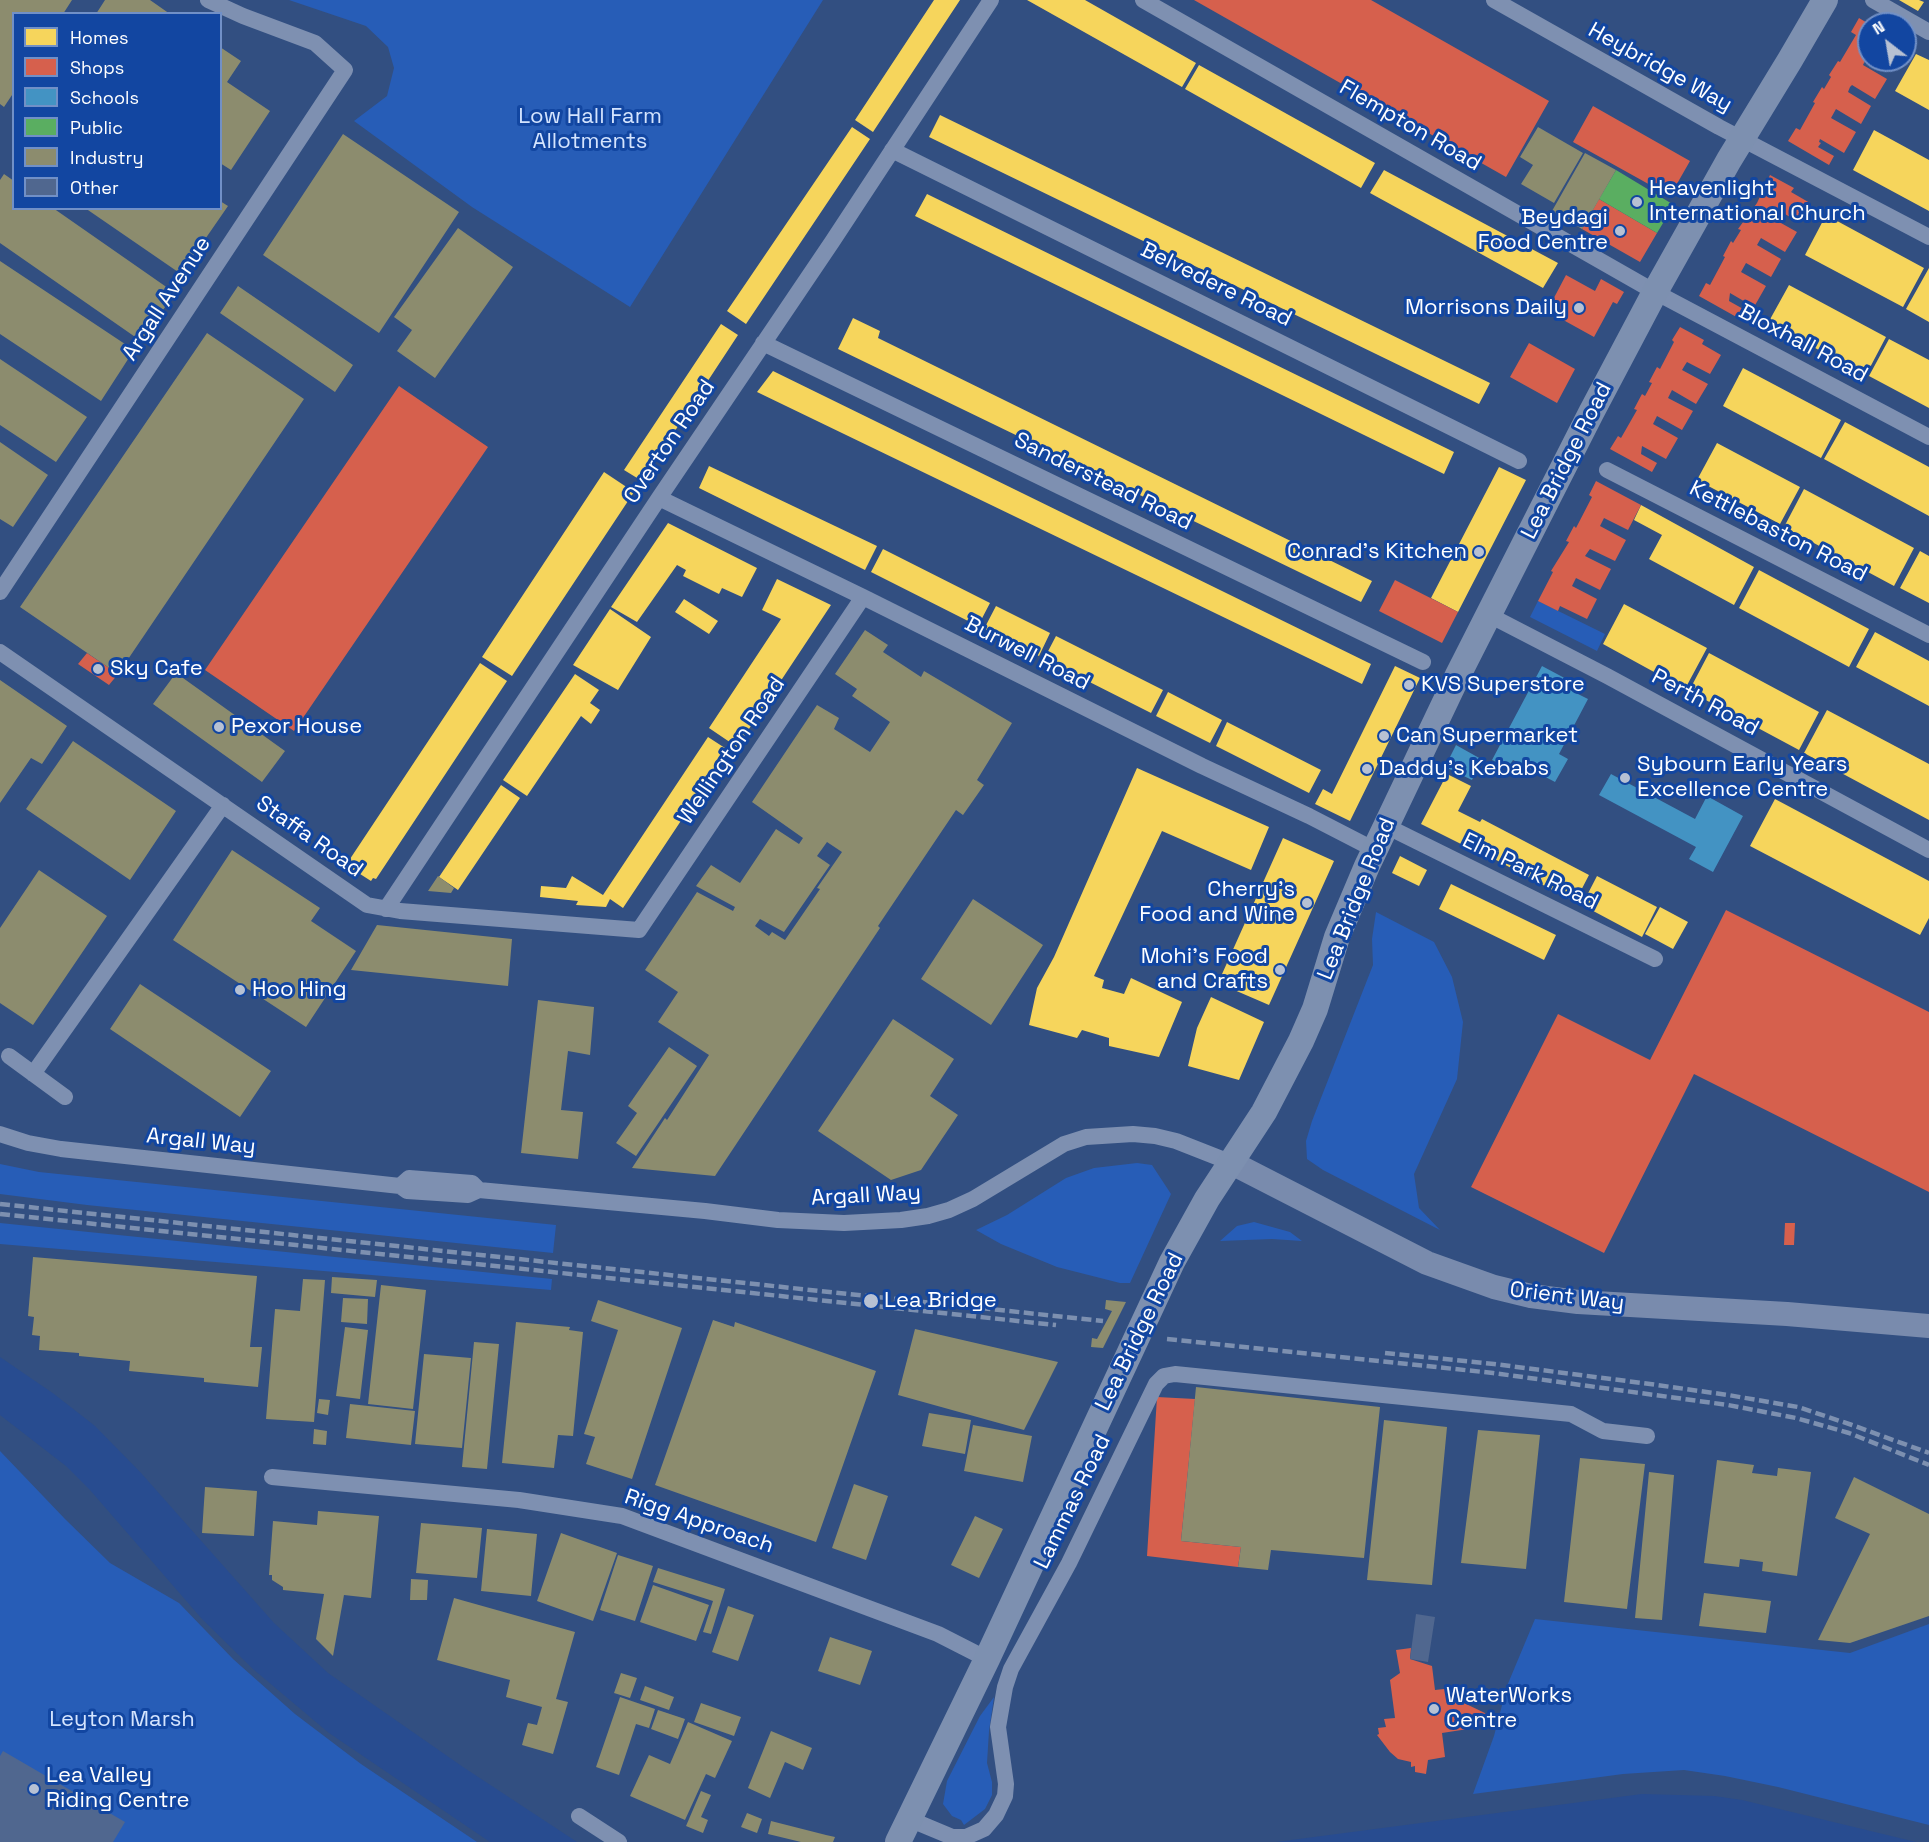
<!DOCTYPE html>
<style>
body{margin:0}
#map{position:relative;width:1929px;height:1842px;overflow:hidden;background:#324f81;font-family:"Space Grotesk",sans-serif}
canvas{display:block}
.legend{position:absolute;left:12px;top:12px;width:210px;height:198px;box-sizing:border-box;background:#1246a1;border:2px solid #7190c7;margin:0;padding:8px 10px;list-style:none;font-size:18px;color:#fff}
.legend li{display:flex;align-items:center;gap:12px;height:30px}
.legend b{width:30px;border:2px solid #7190c7}
.north{position:absolute;left:1857px;top:12px;width:60px;height:60px;box-sizing:border-box;background:#1246a1;border:2px solid #7190c7;border-radius:50%;rotate:329deg;font-size:16px;font-weight:700;line-height:24px;text-align:center;color:#fff}
.north::after{content:'';display:block;margin:auto;width:21px;height:27px;background:#b7c1d3;clip-path:polygon(50% 0,100% 100%,50% 72%,0 100%)}
</style>
<div id="map">
<canvas width="1929" height="1842"></canvas>
<ul class="legend">
<li><b style="height:16px;background:#f6d55c"></b>Homes</li>
<li><b style="height:16px;background:#d6604d"></b>Shops</li>
<li><b style="height:16px;background:#4393c3"></b>Schools</li>
<li><b style="height:16px;background:#5aae61"></b>Public</li>
<li><b style="height:16px;background:#8c8c6e"></b>Industry</li>
<li><b style="height:16px;background:#50678f"></b>Other</li>
</ul>
<div class="north">N</div>
</div>
<script>
const ctx = document.querySelector('canvas').getContext('2d');
ctx.lineJoin = 'round';
function paint(path, color) { ctx.fillStyle = color; ctx.fill(path, 'evenodd'); }
const poly = rows => new Path2D(rows.map(r => 'M' + r).join(''));
function trace(path, color, width, dash) { ctx.strokeStyle = color; ctx.lineWidth = width; ctx.lineCap = dash ? 'butt' : 'round'; ctx.setLineDash(dash || []); ctx.stroke(path); }
function write(font, color, halo, rows, align = 'center') {
  ctx.font = font + ' "Space Grotesk",sans-serif'; ctx.lineWidth = 6; ctx.setLineDash([]); ctx.textBaseline = 'middle'; ctx.strokeStyle = halo; ctx.fillStyle = color; for (const [text, x, y, turn = 0] of rows) {
    ctx.save(); ctx.translate(x, y); ctx.rotate((+turn || 0) * Math.PI / 180); ctx.textAlign = isNaN(turn) ? turn : align; if (halo) ctx.strokeText(text, 0, 0); ctx.fillText(text, 0, 0); ctx.restore();
  }
}
paint(poly([
 [289,0,823,0,630,307,472,207,354,121,387,96,394,68,388,47,366,26],
 [1538,601,1605,634,1597,651,1530,617],
 [1376,912,1434,942,1452,977,1463,1022,1457,1079,1414,1174,1419,1208,1440,1230,1323,1170,1307,1159,1306,1141,1312,1121,1373,965,1372,939],
 [1137,1163,1152,1165,1171,1194,1130,1283,1120,1283,1057,1267,1001,1244,976,1230,1007,1215,1066,1178,1094,1168],
 [0,1164,39,1172,556,1225,553,1253,87,1205,0,1194],
 [1254,1222,1290,1232,1302,1241,1272,1239,1220,1241,1237,1226],
 [0,1223,552,1279,551,1290,0,1244],
 [0,1451,65,1519,110,1563,179,1603,233,1659,295,1714,361,1764,477,1842,0,1842],
 [1535,1619,1850,1653,1929,1624,1929,1825,1778,1787,1725,1776,1684,1770,1623,1774,1473,1794,1494,1736,1507,1686],
 [994,1697,989,1731,987,1763,992,1782,992,1795,985,1809,964,1825,961,1820,952,1816,943,1804,947,1781,980,1716]
]), '#275db7');
paint(poly([
 [0,1357,54,1394,95,1426,141,1473,274,1623,328,1673,463,1767,577,1842,490,1842,329,1733,253,1669,202,1619,90,1490,66,1466,0,1415],
 [1642,1794,1714,1796,1742,1800,1916,1842,1276,1842]
]), '#284c90');
paint(poly([
 [934,0,960,0,873,132,855,120],
 [1027,0,1085,0,1196,63,1182,87],
 [1899,0,1919,0,1924,2,1918,11],
 [1916,54,1929,60,1929,110,1895,91],
 [1199,65,1375,163,1361,188,1185,89],
 [940,115,1490,383,1479,404,929,137],
 [852,127,870,139,746,324,727,311],
 [1874,130,1929,160,1929,211,1853,170],
 [1384,170,1558,263,1543,288,1370,193],
 [927,194,1454,452,1444,474,915,216],
 [1826,215,1924,268,1903,307,1805,255],
 [1929,268,1929,322,1906,309],
 [1789,285,1886,337,1866,375,1768,323],
 [853,318,880,331,878,338,1372,581,1361,602,838,349],
 [721,324,738,335,642,481,624,470],
 [1889,339,1929,360,1929,408,1869,376],
 [1743,368,1841,420,1821,458,1723,406],
 [773,371,1371,664,1362,684,757,392],
 [1845,422,1929,467,1929,516,1824,459],
 [1717,443,1800,487,1780,524,1697,480],
 [709,466,877,546,865,570,699,488],
 [1499,467,1526,480,1458,612,1431,598],
 [604,472,634,492,512,676,482,657],
 [1804,489,1914,548,1894,586,1784,527],
 [1641,505,1754,567,1734,605,1649,559,1662,535,1634,520],
 [668,523,757,568,742,597,722,588,719,594,683,576,686,570,677,565,637,622,611,607],
 [883,549,990,603,978,626,871,572],
 [1920,551,1929,556,1929,603,1900,588],
 [1759,570,1869,629,1849,667,1739,608],
 [777,579,831,605,737,747,709,728,781,619,762,610],
 [684,599,718,621,709,634,675,612],
 [1624,604,1707,648,1685,689,1603,644],
 [996,606,1050,633,1039,656,984,629],
 [610,609,651,637,618,690,573,665],
 [1875,632,1929,661,1929,706,1856,667],
 [1056,636,1163,690,1151,713,1044,659],
 [1709,653,1819,712,1799,750,1689,691],
 [480,663,507,681,376,879,373,878,371,881,346,865],
 [1395,666,1420,678,1350,821,1315,804,1323,789,1332,794],
 [575,674,599,690,590,703,600,710,591,724,581,716,527,796,503,780],
 [1168,692,1222,720,1210,743,1156,716],
 [1827,710,1929,764,1929,820,1804,753],
 [1227,722,1321,770,1309,793,1216,746],
 [708,737,728,750,623,908,610,899,606,907,576,905,578,901,540,897,541,886,566,888,572,876,603,895],
 [1137,768,1269,827,1251,870,1162,831,1094,976,1104,980,1102,988,1124,994,1131,978,1182,1002,1159,1057,1109,1046,1109,1038,1082,1030,1077,1038,1029,1025,1037,988,1054,957],
 [1447,774,1471,786,1458,811,1480,822,1482,819,1589,875,1575,902,1468,845,1467,847,1421,824],
 [501,785,520,798,458,890,439,877],
 [1775,799,1929,881,1929,918,1920,935,1750,846],
 [1283,838,1334,861,1269,1005,1218,983],
 [1400,856,1427,870,1419,886,1392,873],
 [1597,876,1657,907,1642,937,1582,905],
 [1451,884,1556,935,1544,960,1439,909],
 [1660,907,1688,922,1673,949,1645,934],
 [1211,997,1264,1022,1239,1080,1188,1066,1197,1028]
]), '#f6d55c');
paint(poly([
 [1194,0,1371,0,1549,101,1506,177],
 [1859,18,1869,24,1869,57,1867,56,1863,65,1887,79,1875,99,1852,85,1850,87,1848,92,1871,106,1861,124,1836,109,1831,118,1856,132,1844,153,1820,139,1819,142,1821,143,1818,147,1834,156,1829,165,1788,141,1796,128,1800,130,1815,103,1813,102,1822,87,1824,89,1831,77,1829,75,1838,61,1840,62,1856,35,1851,32],
 [1873,60,1895,60,1890,69],
 [1593,106,1690,161,1670,196,1573,142],
 [1770,175,1794,188,1791,192,1810,203,1799,222,1776,209,1772,218,1797,232,1785,252,1761,238,1757,245,1781,259,1771,277,1746,263,1741,272,1766,286,1754,307,1730,293,1729,301,1745,310,1740,319,1699,296,1706,283,1710,285,1725,257,1723,256,1731,241,1733,243,1741,230,1738,229,1757,203],
 [1599,199,1657,233,1640,262,1582,229],
 [1566,275,1595,291,1601,279,1624,292,1617,304,1613,302,1594,337,1547,311],
 [1680,327,1704,340,1702,344,1721,355,1710,374,1687,362,1685,365,1682,370,1708,384,1696,404,1672,390,1668,398,1693,411,1682,430,1657,416,1653,424,1678,438,1666,459,1642,446,1641,454,1657,463,1652,472,1610,449,1618,436,1621,438,1637,410,1634,409,1642,394,1645,396,1652,383,1649,382,1657,367,1660,369,1674,342,1672,340],
 [1529,343,1575,369,1557,403,1510,377],
 [399,386,488,447,294,731,205,670],
 [1596,481,1641,505,1628,530,1604,518,1600,526,1626,540,1615,561,1590,549,1585,556,1611,569,1600,590,1576,578,1572,586,1597,599,1587,619,1560,606,1558,611,1538,601,1553,572,1551,571,1569,542,1566,541,1574,526,1576,528,1592,497,1589,495],
 [1395,580,1458,612,1442,643,1379,611],
 [87,653,118,674,109,685,78,664],
 [1726,910,1929,1012,1929,1192,1694,1074,1604,1253,1471,1187,1558,1014,1650,1060],
 [1785,1223,1795,1223,1794,1245,1784,1245],
 [1157,1397,1195,1399,1181,1541,1241,1547,1238,1567,1147,1556],
 [1411,1648,1410,1659,1432,1666,1435,1690,1462,1687,1464,1703,1487,1714,1483,1724,1467,1727,1468,1729,1442,1733,1445,1757,1428,1760,1426,1774,1415,1772,1415,1766,1411,1767,1411,1762,1398,1759,1390,1752,1377,1735,1379,1734,1378,1728,1386,1727,1384,1719,1395,1718,1390,1680,1400,1673,1396,1650]
]), '#d6604d');
paint(poly([
 [1542,666,1572,682,1568,689,1588,699,1559,754,1568,759,1555,782,1513,760,1508,768,1492,760],
 [1456,745,1481,759,1472,780,1445,767],
 [1611,774,1695,819,1707,796,1743,816,1713,872,1689,859,1696,847,1599,795]
]), '#4393c3');
paint(poly([
 [1616,170,1674,205,1657,233,1599,199]
]), '#5aae61');
paint(poly([
 [0,0,72,0,63,14,14,14,14,92,4,107,0,104],
 [105,0,150,0,170,14,96,14],
 [220,47,241,61,227,82,270,111,231,170,220,163],
 [1538,127,1583,153,1554,203,1521,184,1533,165,1520,157],
 [343,134,459,212,379,333,263,255],
 [1585,153,1616,170,1582,229,1552,211],
 [4,174,14,181,14,208,53,208,175,293,141,341,0,243,0,180],
 [220,201,228,206,181,274,85,208,220,208],
 [458,228,513,267,435,378,397,351,412,330,394,317],
 [0,261,134,350,101,401,0,334],
 [238,286,353,365,335,392,220,313],
 [207,333,304,399,118,674,20,607],
 [0,359,87,417,56,462,0,425],
 [0,442,48,475,13,527,0,519],
 [865,630,888,645,883,652,921,677,924,671,1012,723,977,780,984,785,963,815,956,810,878,926,880,928,715,1176,632,1168,665,1118,667,1120,709,1055,658,1022,678,992,645,970,697,892,733,911,735,907,696,886,711,865,740,883,776,829,799,844,803,838,752,802,817,705,839,718,834,729,870,752,890,722,852,696,857,689,835,674],
 [827,842,842,852,817,888,820,889,785,940,772,932,769,936,755,926,760,919,784,932,830,865,817,856],
 [176,673,285,751,262,782,153,704],
 [0,680,67,726,42,764,31,758,0,803],
 [73,741,176,811,130,880,26,809],
 [232,850,320,908,311,921,356,951,306,1027,173,940],
 [39,870,107,916,33,1025,0,1003,0,928],
 [438,876,454,888,451,893,428,891],
 [973,899,1043,945,991,1025,921,979],
 [377,925,512,939,508,986,351,970],
 [140,984,271,1071,240,1117,110,1029],
 [538,1000,594,1007,590,1055,568,1051,561,1110,583,1112,578,1159,521,1153],
 [893,1019,954,1059,930,1096,958,1115,921,1170,891,1180,818,1131],
 [669,1047,697,1066,636,1156,616,1143,637,1113,628,1106],
 [33,1257,257,1276,250,1347,262,1347,258,1387,204,1382,204,1378,129,1371,130,1361,79,1356,79,1353,39,1350,40,1336,32,1335,34,1317,28,1316],
 [332,1277,377,1280,375,1297,331,1293],
 [303,1279,325,1280,314,1422,266,1419,275,1309,300,1311],
 [381,1285,426,1290,413,1409,368,1404],
 [343,1298,368,1299,367,1324,341,1322],
 [598,1300,682,1328,632,1479,586,1464,595,1437,584,1434,618,1330,591,1321],
 [1106,1300,1126,1302,1103,1348,1091,1347,1092,1338,1097,1339,1112,1311,1105,1309],
 [713,1320,734,1327,735,1322,876,1371,816,1542,655,1485],
 [516,1322,570,1327,569,1330,583,1332,573,1436,558,1435,554,1468,502,1463],
 [345,1327,368,1330,360,1399,336,1396],
 [915,1329,1058,1362,1024,1430,898,1395],
 [474,1342,499,1344,487,1469,462,1467],
 [424,1354,471,1358,462,1448,415,1444],
 [1196,1387,1380,1407,1364,1558,1271,1550,1268,1570,1238,1567,1241,1547,1181,1541],
 [319,1399,330,1400,328,1415,317,1413],
 [350,1404,415,1411,411,1445,346,1438],
 [929,1413,971,1420,965,1454,922,1446],
 [1384,1420,1447,1427,1432,1585,1367,1580],
 [973,1425,1032,1436,1023,1482,964,1471],
 [314,1429,327,1431,326,1445,313,1444],
 [1478,1430,1540,1435,1526,1569,1461,1563],
 [1580,1458,1645,1464,1627,1609,1564,1602],
 [1717,1460,1754,1465,1752,1473,1777,1476,1778,1468,1811,1472,1797,1576,1762,1571,1763,1562,1740,1559,1739,1567,1704,1563],
 [1649,1472,1674,1475,1662,1620,1635,1618],
 [1854,1477,1929,1514,1929,1616,1850,1643,1818,1640,1870,1534,1835,1518],
 [854,1484,888,1496,866,1560,832,1548],
 [205,1487,257,1491,254,1536,202,1533],
 [318,1511,379,1516,371,1598,344,1595,333,1656,316,1639,324,1594,283,1590,283,1587,272,1580,272,1575,269,1575,273,1521,317,1525],
 [975,1516,1003,1529,979,1578,951,1565],
 [421,1523,482,1528,477,1578,416,1573],
 [487,1529,537,1534,531,1596,481,1591],
 [561,1533,617,1553,593,1621,537,1601],
 [618,1555,653,1566,635,1621,600,1610],
 [658,1568,725,1589,711,1634,703,1632,713,1601,653,1582],
 [411,1579,428,1580,427,1600,410,1600],
 [653,1585,709,1605,696,1641,640,1622],
 [1704,1593,1771,1601,1766,1633,1699,1626],
 [454,1598,575,1632,556,1699,568,1702,553,1754,522,1745,528,1723,537,1725,542,1707,506,1697,510,1680,437,1660],
 [728,1606,754,1615,738,1661,712,1652],
 [830,1637,872,1651,860,1685,818,1671],
 [621,1673,637,1678,630,1698,614,1693],
 [645,1686,674,1697,669,1710,640,1700],
 [620,1697,655,1709,649,1728,636,1724,619,1775,596,1767],
 [701,1703,741,1717,734,1736,694,1722],
 [658,1710,685,1719,678,1739,651,1729],
 [688,1722,732,1741,715,1778,706,1774,685,1820,630,1796,649,1755,670,1764],
 [771,1731,812,1748,803,1770,785,1762,770,1798,748,1788],
 [701,1791,711,1795,701,1817,708,1820,703,1833,686,1826],
 [747,1813,762,1819,757,1833,741,1827],
 [771,1821,826,1835,835,1837,833,1842,801,1842,768,1834]
]), '#8c8c6e');
paint(poly([
 [1416,1614,1435,1617,1428,1662,1410,1659],
 [3,1751,125,1822,113,1842,0,1842,0,1756]
]), '#50678f');
trace(poly([
 [1143,0,1655,292,1929,437],
 [1494,0,1719,127,1929,237],
 [1873,0,1929,32],
 [892,150,1519,461],
 [763,343,1423,662],
 [1607,470,1929,635],
 [659,498,863,597,1202,766,1309,816,1375,850],
 [0,592,345,70,315,43,243,16,208,0],
 [1489,615,1607,676,1929,850],
 [0,652,367,905,400,911,639,930,863,597],
 [1386,826,1655,959],
 [386,909,659,498,832,242,991,0],
 [9,1056,65,1097],
 [33,1074,223,805],
 [0,1134,28,1143,61,1149,400,1186,407,1191,468,1195,479,1190,705,1211,778,1220,844,1223,901,1220,928,1216,949,1210,973,1199,1064,1144,1086,1137,1133,1134,1155,1136,1176,1141,1232,1163],
 [400,1186,409,1178,472,1183,479,1190],
 [272,1477,519,1500,622,1516,938,1634,987,1659],
 [579,1816,619,1842],
 [909,1819,952,1837,966,1837,984,1829,996,1815,1005,1796,1006,1784,998,1727,1005,1687,1011,1669,1069,1563,1156,1384,1164,1376,1175,1374,1571,1414,1603,1431,1647,1436]
]), '#7e90b1', 16);
trace(poly([
 [1232,1163,1427,1263,1494,1287,1531,1296,1578,1302,1787,1314,1929,1326]
]), '#798bad', 24);
trace(poly([
 [898,1842,987,1659,1172,1262,1207,1199,1264,1112,1301,1041,1315,1009,1337,937,1367,866,1457,677,1591,413,1655,292,1729,160,1790,60,1825,0]
]), '#7d90b0', 26);
trace(poly([
 [0,1204,1103,1321],
 [0,1214,1056,1325],
 [1167,1339,1493,1373,1728,1405,1796,1418,1849,1433,1929,1465],
 [1385,1353,1494,1364,1650,1384,1728,1395,1798,1407,1852,1425,1929,1453]
]), '#7d90b0', 4.5, [10, 4.5]);
for (const [x, y, r, color] of [
 [1637,202,6,"#b7c1d3"],
 [1620,231,6,"#b7c1d3"],
 [1579,308,6,"#b7c1d3"],
 [1479,552,6,"#b7c1d3"],
 [98,669,6,"#b7c1d3"],
 [1409,685,6,"#b7c1d3"],
 [219,727,6,"#b7c1d3"],
 [1384,736,6,"#b7c1d3"],
 [1367,769,6,"#b7c1d3"],
 [1625,778,6,"#b7c1d3"],
 [1307,903,6,"#b7c1d3"],
 [1280,970,6,"#b7c1d3"],
 [240,990,6,"#b7c1d3"],
 [871,1301,8,"#b7c1d3"],
 [1434,1709,6,"#b7c1d3"],
 [34,1789,6,"#b7c1d3"]
]) { const dot = new Path2D(); dot.arc(x, y, r, 0, 2 * Math.PI); ctx.fillStyle = color; ctx.fill(dot); trace(dot, '#1246a1', 2); }
write('22px', '#fff', '#1246a1', [
 ["Heybridge Way",1660,68,29],
 ["Flempton Road",1410,126,30],
 ["Belvedere Road",1216,285,26],
 ["Argall Avenue",167,299,-57],
 ["Bloxhall Road",1803,344,28],
 ["Overton Road",670,442,-56],
 ["Lea Bridge Road",1567,461,-63],
 ["Sanderstead Road",1103,482,26],
 ["Kettlebaston Road",1778,532,27],
 ["Burwell Road",1027,654,27],
 ["Perth Road",1705,703,28],
 ["Wellington Road",732,751,-56],
 ["Staffa Road",309,837,35],
 ["Elm Park Road",1530,872,26],
 ["Lea Bridge Road",1357,899,-68],
 ["Argall Way",201,1142,6],
 ["Argall Way",866,1196,-3],
 ["Orient Way",1567,1297,7],
 ["Lea Bridge Road",1140,1332,-64],
 ["Lammas Road",1073,1502,-64],
 ["Rigg Approach",699,1522,19]
]);
write('22px', '#d4e4fe', '#1246a1', [
 ["Low Hall Farm",590,117],
 ["Allotments",590,142],
 ["Leyton Marsh",122,1720]
]);
write('22px', '#fff', '#1246a1', [
 ["Heavenlight",1649,189],
 ["International Church",1649,214],
 ["Beydagi",1608,218,"right"],
 ["Food Centre",1608,243,"right"],
 ["Morrisons Daily",1567,308,"right"],
 ["Conrad's Kitchen",1467,552,"right"],
 ["Sky Cafe",110,669],
 ["KVS Superstore",1421,685],
 ["Pexor House",231,727],
 ["Can Supermarket",1396,736],
 ["Sybourn Early Years",1637,765],
 ["Excellence Centre",1637,790],
 ["Daddy's Kebabs",1379,769],
 ["Cherry's",1295,890,"right"],
 ["Food and Wine",1295,915,"right"],
 ["Mohi's Food",1268,957,"right"],
 ["and Crafts",1268,982,"right"],
 ["Hoo Hing",252,990],
 ["Lea Bridge",884,1301],
 ["WaterWorks",1446,1696],
 ["Centre",1446,1721],
 ["Lea Valley",46,1776],
 ["Riding Centre",46,1801]
], 'left');
</script>
